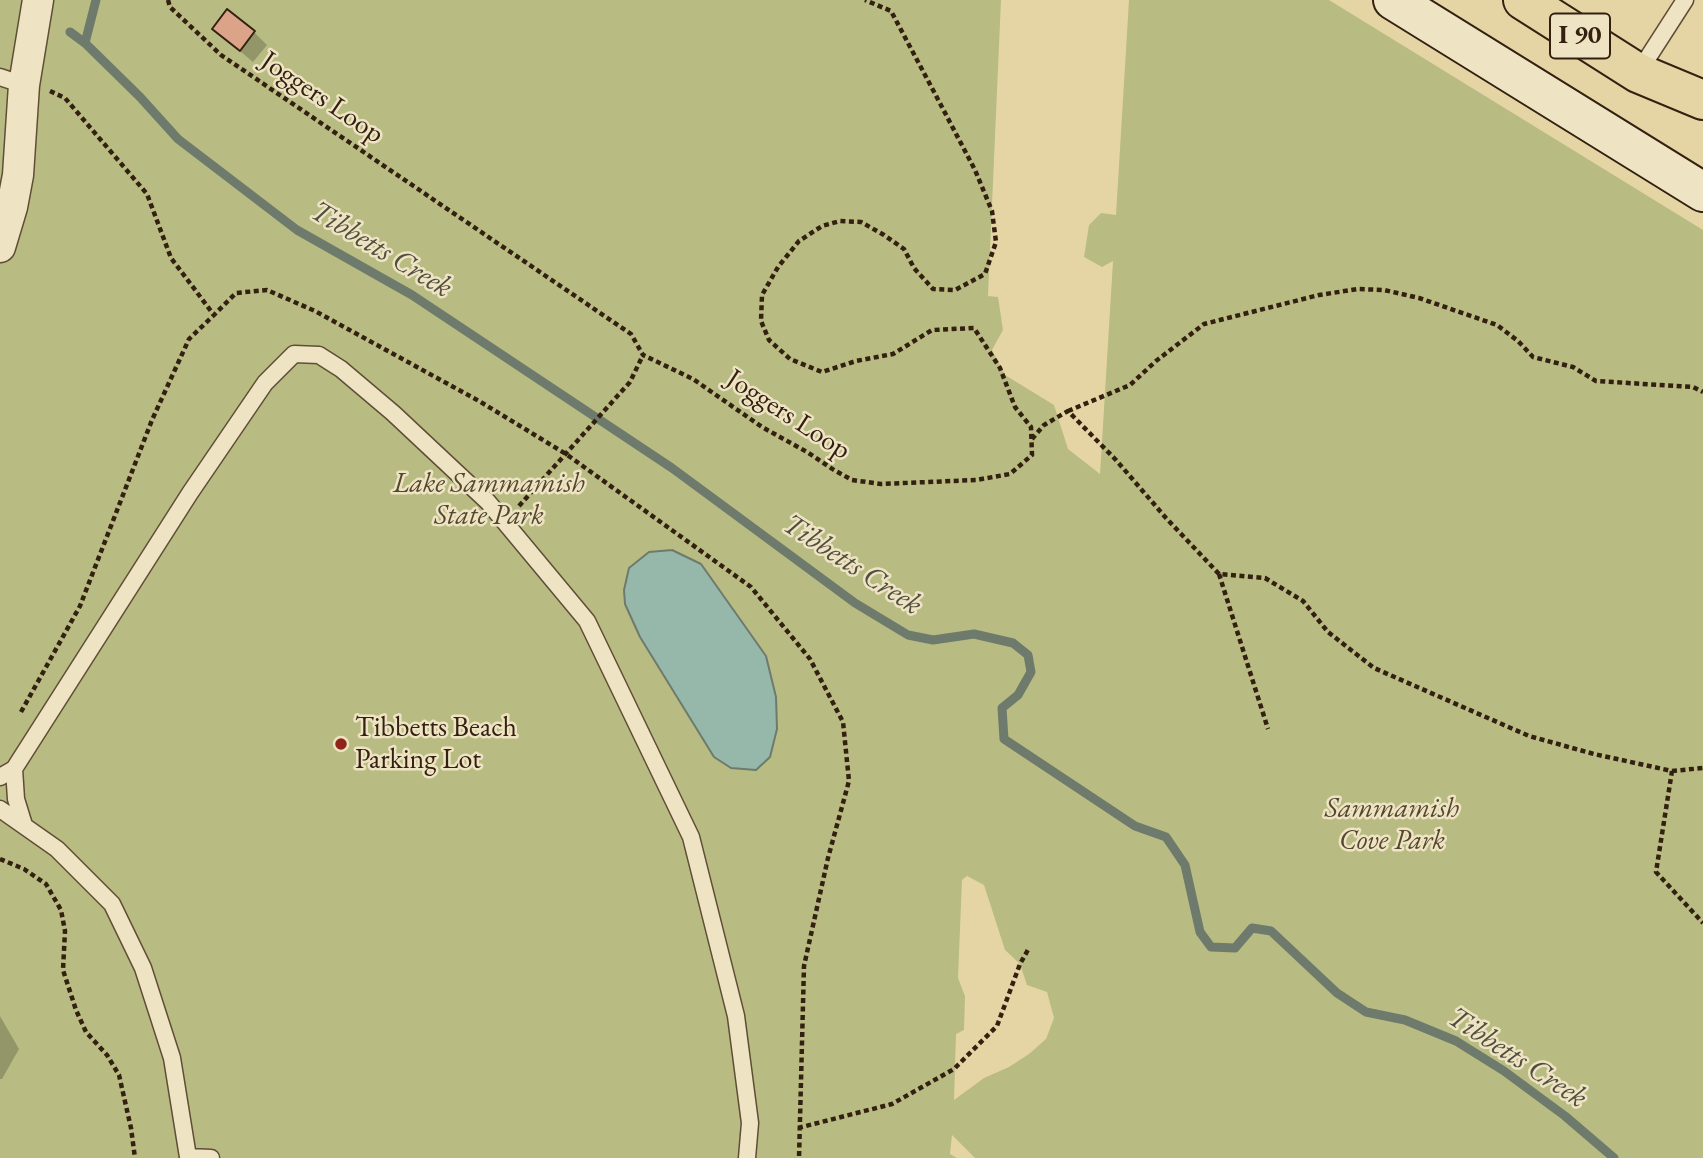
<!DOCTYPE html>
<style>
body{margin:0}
canvas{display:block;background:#e5d5a5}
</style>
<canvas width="1703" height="1158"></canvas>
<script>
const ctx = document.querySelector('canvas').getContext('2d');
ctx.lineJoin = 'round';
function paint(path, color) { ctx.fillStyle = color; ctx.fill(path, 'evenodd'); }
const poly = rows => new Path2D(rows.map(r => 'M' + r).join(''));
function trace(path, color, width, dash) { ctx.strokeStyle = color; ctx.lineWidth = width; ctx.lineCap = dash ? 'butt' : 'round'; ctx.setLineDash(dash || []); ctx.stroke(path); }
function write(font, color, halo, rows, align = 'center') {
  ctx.font = font + ' "EB Garamond",serif'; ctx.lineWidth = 5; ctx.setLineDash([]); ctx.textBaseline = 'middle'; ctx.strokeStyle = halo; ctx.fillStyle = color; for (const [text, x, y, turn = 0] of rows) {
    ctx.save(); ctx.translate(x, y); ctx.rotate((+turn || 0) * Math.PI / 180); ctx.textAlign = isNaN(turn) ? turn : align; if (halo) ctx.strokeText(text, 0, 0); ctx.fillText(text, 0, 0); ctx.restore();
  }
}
paint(poly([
 [0,0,1001,0,988,296,998,297,1003,330,992,350,1005,375,1054,405,1068,449,1100,474,1113,261,1102,267,1084,257,1089,225,1101,213,1116,215,1129,0,1329,0,1703,230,1703,1158,975,1158,952,1135,950,1154,957,1158,0,1158],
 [967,876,984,885,1005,950,1020,964,1027,985,1047,992,1054,1018,1046,1039,1029,1054,1009,1067,984,1078,954,1100,956,1034,964,1030,965,996,958,978,962,880]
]), '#b8bc83');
const water = poly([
 [672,550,701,564,766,656,776,697,777,729,770,757,756,770,731,768,714,757,640,637,625,604,624,590,629,568,649,552,672,550]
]);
paint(water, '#96b8aa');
trace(water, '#6e7b6c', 2);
paint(poly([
 [214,29,254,32,267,45,253,62],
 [0,1016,19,1049,2,1079,0,1079]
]), '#0003');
trace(poly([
 [96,0,85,43,140,97,178,139,297,230,412,295,672,468,855,603,908,635,933,640,974,634,1013,643,1028,655,1031,672,1018,695,1002,708,1004,739,1135,826,1166,837,1185,865,1200,932,1211,947,1235,948,1252,928,1271,931,1337,993,1366,1012,1405,1020,1456,1041,1504,1071,1565,1116,1614,1158],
 [70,32,85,43]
]), '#6e7b6c', 9);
const building = poly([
 [227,9,255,31,240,51,212,29,227,9]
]);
paint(building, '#dba488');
trace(building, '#332010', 2);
const lane = poly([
 [1638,73,1685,0],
 [0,77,24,85],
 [14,769,16,799,24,825],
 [0,777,14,769,190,493,265,383,294,354,319,355,341,369,393,413,488,502,587,621,691,837,736,1016,750,1123,747,1158],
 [0,809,57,849,112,904,143,968,172,1058,188,1157,211,1158]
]);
const street = poly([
 [0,247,12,207,18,175,24,85,38,0]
]);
const secondary = poly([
 [1393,0,1703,192]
]);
const highway = poly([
 [1523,0,1638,73,1703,100]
]);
trace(lane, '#604d35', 19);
trace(street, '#604d35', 33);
trace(secondary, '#332010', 42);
trace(highway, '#332010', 42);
trace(poly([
 [168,0,170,7,221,55,631,334,643,355,693,379,762,427,807,452,834,470,852,480,881,484,976,480,1010,474,1032,455,1031,427,1015,407,1000,368,974,328,932,330,893,354,856,361,822,372,790,359,769,340,761,321,762,295,778,267,799,241,822,226,840,221,861,222,884,235,904,249,914,268,933,289,955,290,985,274,996,242,992,211,975,170,933,90,891,11,865,0],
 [50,91,65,98,147,194,171,258,214,315,236,293,267,290,315,311,479,401,566,454,751,587,810,659,843,722,849,781,828,858,804,966,799,1158],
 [1068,411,1130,385,1156,361,1204,324,1319,295,1358,289,1384,290,1419,298,1497,325,1518,341,1533,357,1573,367,1596,381,1693,387,1703,392],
 [1032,439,1044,425,1068,411,1116,460,1166,518,1219,574,1265,578,1303,601,1328,632,1374,668,1529,736,1594,754,1672,771,1656,872,1703,923],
 [519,506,630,382,643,355],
 [1219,574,1268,729],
 [21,712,80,606,152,420,189,339,214,315],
 [1672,771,1703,768],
 [0,859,24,869,46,884,61,910,65,931,63,970,76,1010,86,1032,107,1055,119,1075,131,1128,135,1158],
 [798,1128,892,1104,954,1069,997,1026,1020,964,1029,948]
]), '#332010', 4.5, [5, 3.5]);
trace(lane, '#eee4c4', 16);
trace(street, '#eee4c4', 30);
trace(secondary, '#eee4c4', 38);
trace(highway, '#e5d5a5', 38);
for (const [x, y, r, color] of [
 [341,744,7,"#8f2418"]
]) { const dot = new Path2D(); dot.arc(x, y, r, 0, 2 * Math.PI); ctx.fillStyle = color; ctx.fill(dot); trace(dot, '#eee4c4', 2.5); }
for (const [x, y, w] of [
 [1580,36,60]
]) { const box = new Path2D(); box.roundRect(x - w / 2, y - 22.5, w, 45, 5); ctx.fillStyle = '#eee4c4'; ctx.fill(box); trace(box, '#332010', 2); }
write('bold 26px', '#332010', null, [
 ["I 90",1580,36]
]);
write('28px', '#332010', '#eee4c4', [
 ["Joggers Loop",322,98,34],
 ["Joggers Loop",788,415,33]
]);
write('italic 28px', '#54472d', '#eee4c4', [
 ["Lake Sammamish",489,484],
 ["State Park",489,516],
 ["Sammamish",1392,809],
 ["Cove Park",1392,841]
]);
write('28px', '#332010', '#eee4c4', [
 ["Tibbetts Beach",355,728],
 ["Parking Lot",355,760]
], 'left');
write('italic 30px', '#514e3e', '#eee4c4', [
 ["Tibbetts Creek",381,250,31],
 ["Tibbetts Creek",852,565,33],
 ["Tibbetts Creek",1517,1058,33]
]);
</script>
